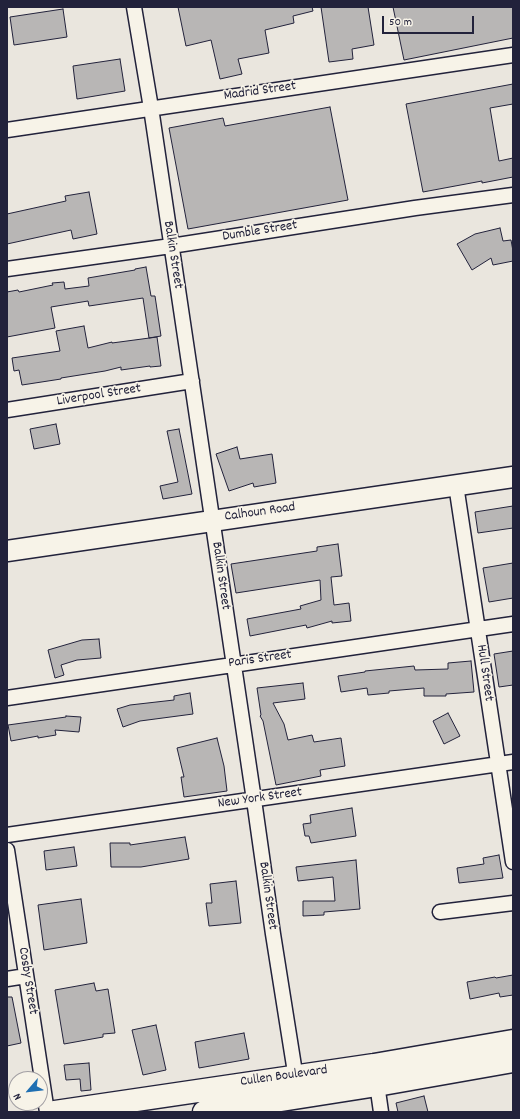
<!DOCTYPE html>
<style>
body{margin:0}
#map{position:relative;width:520px;height:1119px;overflow:hidden;background:#eae6de;font-family:Dekko,sans-serif}
canvas{display:block}
.frame{position:absolute;inset:0;border:8px solid #22223b;pointer-events:none}
.north{position:absolute;left:8px;top:1071px;width:40px;height:40px;box-sizing:border-box;background:#f7f3e8;border:1px solid #a29fa3;border-radius:50%;rotate:242deg;font-size:11px;font-weight:700;line-height:16px;text-align:center;color:#22223b}
.north::after{content:'';display:block;margin:auto;width:14px;height:18px;background:#1f6fb2;clip-path:polygon(50% 0,100% 100%,50% 72%,0 100%)}
.scale{position:absolute;left:382px;top:16px;width:92px;height:18px;box-sizing:border-box;border:2px solid #22223b;border-top:0;padding-left:5px;font-size:12px;line-height:14px;white-space:nowrap;color:#22223b;-webkit-text-stroke:3px #f7f3e8;paint-order:stroke}
</style>
<div id="map">
<canvas width="520" height="1119"></canvas>
<div class="frame"></div>
<div class="north">N</div>
<div class="scale">50 m</div>
</div>
<script>
const ctx = document.querySelector('canvas').getContext('2d');
ctx.lineJoin = 'round';
function paint(path, color) { ctx.fillStyle = color; ctx.fill(path, 'evenodd'); }
const poly = rows => new Path2D(rows.map(r => 'M' + r).join(''));
function trace(path, color, width, dash) { ctx.strokeStyle = color; ctx.lineWidth = width; ctx.lineCap = dash ? 'butt' : 'round'; ctx.setLineDash(dash || []); ctx.stroke(path); }
function write(font, color, halo, rows, align = 'center') {
  ctx.font = font + ' Dekko,sans-serif'; ctx.lineWidth = 3.5; ctx.setLineDash([]); ctx.textBaseline = 'middle'; ctx.strokeStyle = halo; ctx.fillStyle = color; for (const [text, x, y, turn = 0] of rows) {
    ctx.save(); ctx.translate(x, y); ctx.rotate((+turn || 0) * Math.PI / 180); ctx.textAlign = isNaN(turn) ? turn : align; if (halo) ctx.strokeText(text, 0, 0); ctx.fillText(text, 0, 0); ctx.restore();
  }
}
const building = poly([
 [178,7,312,7,313,11,293,16,294,23,265,30,269,53,238,59,242,74,220,79,211,40,186,46,178,7],
 [321,7,368,7,374,45,352,49,353,59,329,62,321,7],
 [393,7,513,7,513,38,404,60,393,7],
 [63,9,67,37,14,45,10,17,63,9],
 [120,59,125,91,77,99,73,66,120,59],
 [513,84,513,104,490,108,499,161,513,158,513,177,482,183,482,181,423,192,406,104,513,84],
 [330,107,348,200,188,229,169,128,223,118,225,126,330,107],
 [89,192,97,234,73,239,71,230,7,244,7,214,66,201,65,196,89,192],
 [500,228,503,241,511,240,513,251,513,261,493,265,491,258,472,270,457,244,475,234,500,228],
 [146,267,151,296,155,296,161,336,149,338,143,298,89,306,88,301,51,307,55,328,7,337,7,292,18,290,19,292,53,285,52,283,64,282,65,289,89,286,88,278,135,270,135,269,146,267],
 [84,326,88,348,112,342,112,343,157,337,161,366,150,367,150,366,121,370,121,367,105,371,61,378,61,379,22,385,19,370,14,371,12,358,60,351,56,331,84,326],
 [56,424,60,444,34,449,30,429,56,424],
 [179,429,192,494,163,499,160,486,178,482,167,431,179,429],
 [237,447,240,459,272,454,276,483,254,487,253,483,229,491,216,454,237,447],
 [513,506,513,528,478,533,475,512,513,506],
 [338,544,342,576,331,577,334,605,349,603,351,621,332,623,332,621,307,628,306,625,250,636,247,619,301,609,300,606,321,600,320,580,236,593,231,564,317,551,317,547,338,544],
 [513,563,513,598,489,602,483,568,513,563],
 [99,639,101,658,77,660,61,665,64,675,55,678,48,650,82,640,99,639],
 [513,651,513,685,499,687,494,654,513,651],
 [471,661,474,692,446,694,446,696,424,696,424,688,389,691,389,693,368,695,367,688,341,692,338,676,365,672,365,671,414,666,415,670,448,669,448,663,471,661],
 [303,683,305,699,273,703,284,724,288,740,312,735,314,742,341,738,345,766,320,770,321,776,276,785,263,721,260,716,261,715,257,688,303,683],
 [190,693,193,714,140,721,123,727,117,709,130,705,174,700,174,696,190,693],
 [448,713,460,736,444,744,433,721,448,713],
 [66,716,81,717,79,732,55,730,56,735,38,738,38,736,11,741,8,725,66,717,66,716],
 [217,738,224,766,227,791,184,797,181,777,184,777,177,748,217,738],
 [352,808,356,836,311,843,309,836,305,836,303,824,311,823,310,815,352,808],
 [185,837,189,859,141,867,111,867,110,843,130,843,130,845,185,837],
 [74,847,77,866,46,870,44,851,74,847],
 [499,855,503,878,459,883,457,868,484,864,483,858,499,855],
 [356,860,360,909,324,912,324,915,303,916,303,901,335,901,333,877,298,881,296,867,356,860],
 [236,881,241,923,209,926,206,903,212,903,210,884,236,881],
 [81,899,87,943,44,950,38,905,81,899],
 [513,975,513,995,500,997,499,993,470,999,467,982,495,977,496,978,513,975],
 [94,983,96,991,108,989,115,1033,103,1034,103,1037,64,1044,55,990,94,983],
 [7,997,12,997,21,1043,7,1046,7,997],
 [156,1025,166,1070,143,1075,132,1030,156,1025],
 [244,1033,249,1059,199,1068,195,1042,244,1033],
 [89,1063,91,1090,81,1091,80,1079,66,1080,64,1065,89,1063],
 [424,1096,428,1112,398,1112,396,1103,424,1096]
]);
paint(building, '#b8b6b5');
trace(building, '#22223b', 1);
const street = poly([
 [134,7,151,108,254,800,273,934,297,1085],
 [7,130,513,55],
 [7,269,171,246,415,208,513,195],
 [7,410,192,381],
 [456,485,513,862],
 [7,698,513,624],
 [7,835,513,762],
 [7,850,47,1112],
 [440,912,513,903],
 [7,979,26,976],
 [376,1077,381,1112]
]);
const secondary = poly([
 [7,551,513,477]
]);
const primary = poly([
 [55,1112,374,1065,513,1041],
 [204,1112,377,1085,513,1061]
]);
trace(street, '#22223b', 17);
trace(secondary, '#22223b', 23);
trace(primary, '#22223b', 25);
trace(street, '#f7f3e8', 14);
trace(secondary, '#f7f3e8', 20);
trace(primary, '#f7f3e8', 22);
write('14px', '#22223b', '#f7f3e8', [
 ["Madrid Street",260,92,-8],
 ["Dumble Street",260,232,-9],
 ["Balkin Street",172,255,81],
 ["Liverpool Street",99,396,-9],
 ["Calhoun Road",260,513,-8],
 ["Balkin Street",220,576,82],
 ["Paris Street",260,660,-8],
 ["Hull Street",484,673,82],
 ["New York Street",260,799,-8],
 ["Balkin Street",267,896,82],
 ["Cosby Street",27,981,81],
 ["Cullen Boulevard",284,1077,-8]
]);
</script>
